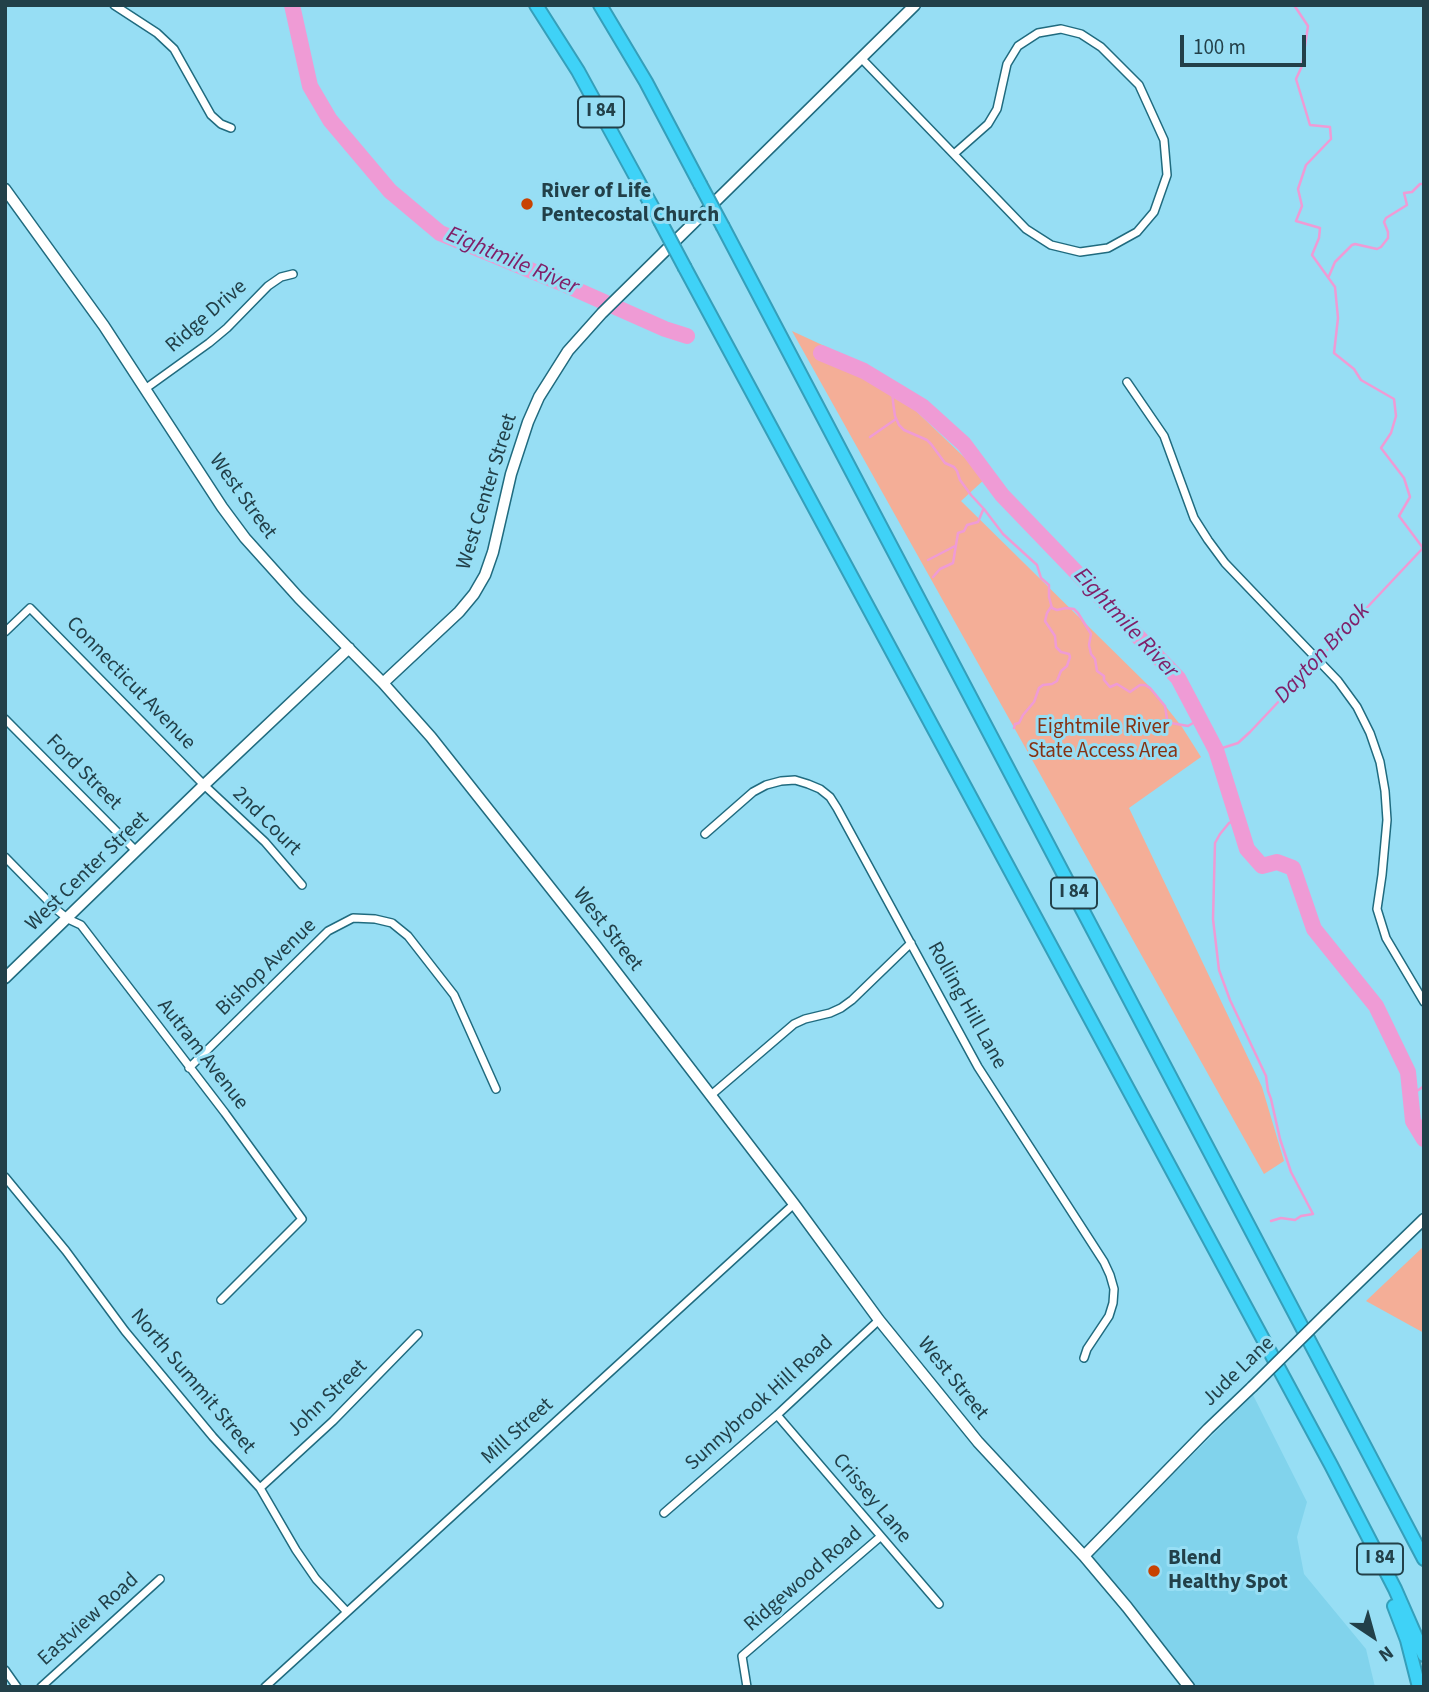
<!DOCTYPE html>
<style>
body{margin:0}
#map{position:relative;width:1429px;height:1692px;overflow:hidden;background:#97def4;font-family:"Source Sans 3",sans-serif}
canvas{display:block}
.frame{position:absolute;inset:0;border:7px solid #224049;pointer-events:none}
.north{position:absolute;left:1338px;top:1601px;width:70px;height:70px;-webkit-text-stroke:5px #97def4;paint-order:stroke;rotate:144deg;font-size:19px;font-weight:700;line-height:28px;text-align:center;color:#224049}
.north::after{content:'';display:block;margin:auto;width:24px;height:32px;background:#224049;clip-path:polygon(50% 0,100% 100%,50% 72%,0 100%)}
.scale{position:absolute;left:1180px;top:35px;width:126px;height:32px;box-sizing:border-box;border:4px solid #224049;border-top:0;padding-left:9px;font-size:21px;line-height:24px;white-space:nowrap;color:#224049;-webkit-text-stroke:5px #97def4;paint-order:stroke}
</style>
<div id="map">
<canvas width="1429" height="1692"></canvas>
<div class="frame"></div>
<div class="north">N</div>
<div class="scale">100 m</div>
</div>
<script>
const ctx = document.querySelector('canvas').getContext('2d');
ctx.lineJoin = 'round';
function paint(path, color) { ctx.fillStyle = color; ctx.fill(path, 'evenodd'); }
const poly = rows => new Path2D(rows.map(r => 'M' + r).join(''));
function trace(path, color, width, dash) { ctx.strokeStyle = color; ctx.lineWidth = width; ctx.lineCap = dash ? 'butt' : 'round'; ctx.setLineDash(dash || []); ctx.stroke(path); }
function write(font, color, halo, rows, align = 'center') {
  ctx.font = font + ' "Source Sans 3",sans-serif'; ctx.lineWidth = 6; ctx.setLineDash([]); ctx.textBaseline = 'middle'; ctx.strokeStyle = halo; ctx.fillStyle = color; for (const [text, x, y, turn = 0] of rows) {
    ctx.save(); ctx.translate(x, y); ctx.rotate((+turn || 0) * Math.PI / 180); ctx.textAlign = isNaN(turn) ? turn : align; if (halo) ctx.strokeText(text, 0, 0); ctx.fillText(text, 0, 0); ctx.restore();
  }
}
paint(poly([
 [1253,1395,1307,1502,1297,1537,1304,1574,1366,1649,1375,1687,1193,1687,1090,1557]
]), '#81d3ec');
paint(poly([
 [792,331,857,361,895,391,986,478,961,501,1152,689,1182,727,1201,757,1129,808,1262,1087,1284,1161,1264,1174],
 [1424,1246,1424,1333,1366,1301]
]), '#f4ae97');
trace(poly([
 [1329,276,1335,262,1352,245,1355,244,1377,249,1381,247,1388,238,1388,232,1384,222,1386,218,1407,205,1404,193,1412,192,1420,184,1424,184],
 [892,388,893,402,895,416,899,425,904,430,927,440,931,444,945,463,954,467,957,471,960,480,971,495,984,509,1003,534,1037,565,1041,578,1049,585,1049,597,1052,608,1057,610,1066,608,1074,609,1078,613,1091,634,1089,645,1091,654,1095,659,1097,671,1104,676,1104,680,1110,687,1117,684,1130,692,1140,685,1145,685,1150,688,1165,706,1167,719,1171,723,1188,726,1200,719],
 [870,437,896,419],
 [928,560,955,546],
 [933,577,940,569,953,563,958,533,964,531,967,525,978,522,983,510],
 [1014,728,1015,724,1019,723,1023,715,1034,702,1039,688,1043,685,1052,684,1057,681,1061,671,1067,666,1070,657,1069,654,1061,652,1056,647,1055,636,1045,621,1047,613,1051,607],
 [1216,750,1238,743,1250,732,1423,548,1399,516,1410,497,1404,478,1381,448,1391,433,1396,416,1394,399,1361,380,1354,369,1334,353,1338,318,1335,287,1312,255,1319,238,1320,228,1296,221,1302,206,1298,189,1306,165,1331,139,1330,127,1310,125,1296,79,1302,66,1308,26,1294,5],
 [1238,820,1229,823,1220,834,1215,843,1213,919,1219,970,1230,1000,1266,1076,1268,1091,1271,1099,1280,1139,1291,1172,1313,1214,1301,1216,1295,1220,1281,1218,1271,1221],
 [1410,1096,1424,1086]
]), '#ef9bd5', 2.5);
trace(poly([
 [292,5,310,86,330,120,390,191,440,233,559,282,665,329,687,336],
 [821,353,864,371,922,406,964,444,1002,495,1178,678,1216,750,1247,849,1262,866,1277,862,1293,868,1314,929,1376,1006,1408,1072,1413,1121,1424,1139]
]), '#ef9bd5', 16);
const street = poly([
 [114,5,157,33,174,49,211,115,221,124,231,128],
 [861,58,1026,229,1051,245,1080,252,1108,248,1137,232,1154,212,1167,175,1164,140,1139,85,1101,47,1081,34,1061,29,1038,33,1018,46,1007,64,997,109,988,124,954,154],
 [1127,382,1164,436,1194,518,1208,540,1225,563,1338,681,1357,707,1370,733,1380,762,1385,791,1387,820,1382,875,1377,909,1386,938,1424,1002],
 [145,389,209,343,227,328,268,286,281,277,293,274],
 [5,632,30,608,204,785,265,842,302,885],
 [5,719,136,851],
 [705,834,753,792,766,785,781,781,795,780,808,784,820,789,830,797,837,808,978,1067,1104,1262,1110,1275,1114,1289,1113,1303,1109,1316,1087,1349,1084,1358],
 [5,857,57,910,68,919,81,925,225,1113,302,1219,221,1300],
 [189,1068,328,931,353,918,375,919,392,923,408,936,454,995,496,1089],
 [710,1096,794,1024,805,1019,830,1013,841,1008,852,1000,911,943],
 [5,1177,66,1251,125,1331,213,1437,260,1488,296,1550,316,1579,347,1612],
 [777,1415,939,1604],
 [260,1488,333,1421,418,1334],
 [664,1513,777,1415,879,1320],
 [5,1670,17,1687],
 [41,1687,160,1579],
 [265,1687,794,1204],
 [747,1687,742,1656,880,1537]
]);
const secondary = poly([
 [5,189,104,326,222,507,245,538,299,598,383,683,431,737,594,943,794,1204,879,1320,978,1442,1084,1556,1127,1607,1189,1687],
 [383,683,459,612,474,594,485,575,493,552,511,474,528,422,539,397,568,351,602,313,915,5],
 [5,978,204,785,349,648],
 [1326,1314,1424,1219],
 [1084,1556,1208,1429,1252,1387]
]);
const highway = poly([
 [536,5,578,71,660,221],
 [600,5,646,82,700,184],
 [723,227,1424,1559],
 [685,268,1331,1465,1395,1589,1424,1655],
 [1394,1606,1407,1640,1419,1687]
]);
trace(street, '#206b7f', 10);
trace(secondary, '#206b7f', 13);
trace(highway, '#359fba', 16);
trace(street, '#fff', 7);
trace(secondary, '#fff', 10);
trace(highway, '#3fd2f7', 12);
const secondaryBridge = poly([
 [1252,1387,1326,1314]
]);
const highwayBridge = poly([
 [700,184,723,227],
 [660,221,685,268]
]);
trace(secondaryBridge, '#206b7f', 13, []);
trace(highwayBridge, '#359fba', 16, []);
trace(secondaryBridge, '#fff', 10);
trace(highwayBridge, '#3fd2f7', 12);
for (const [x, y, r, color] of [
 [527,204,7,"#c84201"],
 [1154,1571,7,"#c84201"]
]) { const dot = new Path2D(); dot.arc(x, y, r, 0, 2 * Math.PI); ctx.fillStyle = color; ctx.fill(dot); trace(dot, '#97def4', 2.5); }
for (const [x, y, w] of [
 [601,112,46],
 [1074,893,46],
 [1380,1559,46]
]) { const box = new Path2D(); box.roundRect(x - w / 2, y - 15.5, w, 31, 5); ctx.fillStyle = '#97def4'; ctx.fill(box); trace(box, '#224049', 2); }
write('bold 19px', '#224049', null, [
 ["I 84",601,112],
 ["I 84",1074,893],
 ["I 84",1380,1559]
]);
write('bold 21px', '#224049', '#97def4', [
 ["River of Life",541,192],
 ["Pentecostal Church",541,216],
 ["Blend",1168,1559],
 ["Healthy Spot",1168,1583]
], 'left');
write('21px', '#224049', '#97def4', [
 ["Ridge Drive",207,317,-41],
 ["West Center Street",488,492,-73],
 ["West Street",242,497,54],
 ["Connecticut Avenue",130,684,46],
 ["Ford Street",83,773,45],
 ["2nd Court",266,822,45],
 ["West Center Street",88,872,-44],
 ["West Street",607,930,52],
 ["Bishop Avenue",267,968,-44],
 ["Rolling Hill Lane",966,1006,61],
 ["Autram Avenue",202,1055,52],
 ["Jude Lane",1239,1372,-44],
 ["West Street",952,1379,51],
 ["North Summit Street",192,1382,50],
 ["John Street",328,1399,-44],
 ["Sunnybrook Hill Road",760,1404,-42],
 ["Mill Street",518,1432,-42],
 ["Crissey Lane",871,1499,50],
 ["Ridgewood Road",804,1580,-41],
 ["Eastview Road",89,1620,-42]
]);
write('21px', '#863213', '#97def4', [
 ["Eightmile River",1103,728],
 ["State Access Area",1103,752]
]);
write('italic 23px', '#802069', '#97def4', [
 ["Eightmile River",512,262,23],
 ["Eightmile River",1125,624,47],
 ["Dayton Brook",1323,654,-47]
]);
</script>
